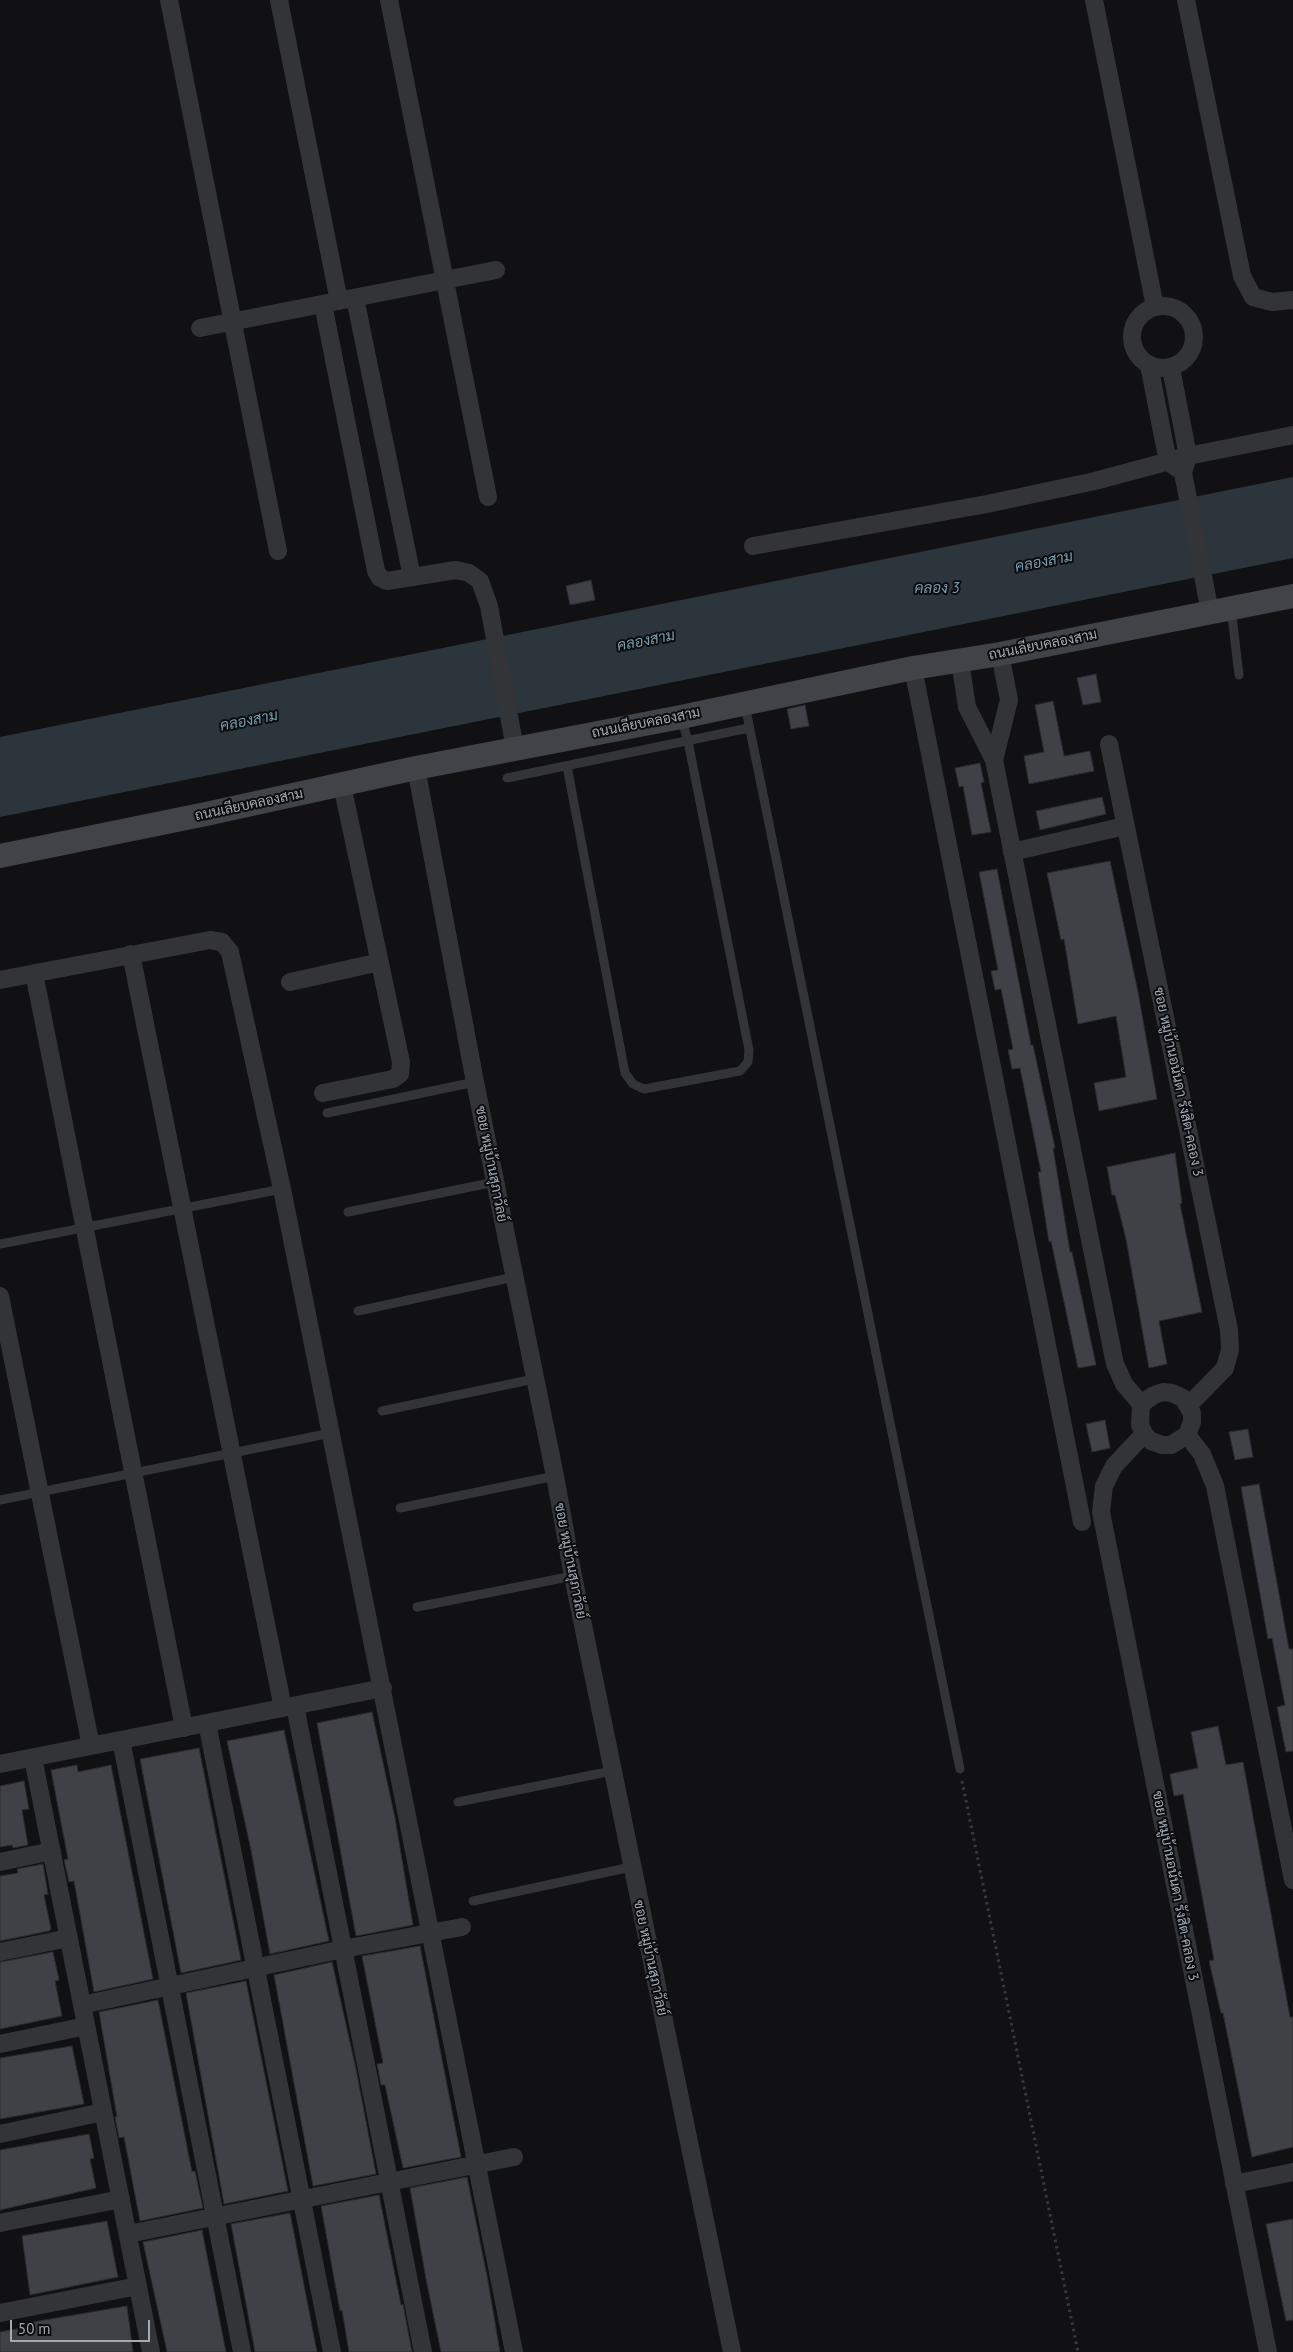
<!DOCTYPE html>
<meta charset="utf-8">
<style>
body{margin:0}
#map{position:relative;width:1293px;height:2352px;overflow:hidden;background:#111113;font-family:"PT Sans",sans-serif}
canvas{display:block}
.scale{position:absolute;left:10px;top:2320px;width:140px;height:22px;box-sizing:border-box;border:2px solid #a3aab3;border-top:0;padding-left:6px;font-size:15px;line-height:18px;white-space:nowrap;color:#a3aab3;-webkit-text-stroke:4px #0c0c0e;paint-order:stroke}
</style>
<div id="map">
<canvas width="1293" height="2352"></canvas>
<div class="scale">50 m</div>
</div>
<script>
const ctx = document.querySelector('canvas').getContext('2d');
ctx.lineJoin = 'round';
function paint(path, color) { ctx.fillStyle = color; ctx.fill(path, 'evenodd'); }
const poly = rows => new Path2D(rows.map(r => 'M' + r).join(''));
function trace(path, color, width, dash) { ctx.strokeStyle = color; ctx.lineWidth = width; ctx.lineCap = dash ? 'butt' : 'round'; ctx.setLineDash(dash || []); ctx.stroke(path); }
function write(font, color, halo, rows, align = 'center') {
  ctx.font = font + ' "PT Sans",Sarabun,sans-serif'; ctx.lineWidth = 4; ctx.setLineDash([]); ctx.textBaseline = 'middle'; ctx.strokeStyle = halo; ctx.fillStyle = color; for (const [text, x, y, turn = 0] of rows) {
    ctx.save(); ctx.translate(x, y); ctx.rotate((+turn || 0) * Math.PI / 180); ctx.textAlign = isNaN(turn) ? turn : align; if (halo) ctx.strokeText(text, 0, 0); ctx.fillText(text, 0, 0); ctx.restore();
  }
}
paint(poly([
 [1293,477,1293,558,0,817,0,737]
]), '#2b353b');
const building = poly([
 [591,580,595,600,570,605,566,586,591,580],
 [1096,674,1101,702,1083,705,1077,678,1096,674],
 [1053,701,1064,756,1090,751,1094,771,1029,784,1024,756,1044,752,1035,705,1053,701],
 [805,705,809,726,791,729,787,709,805,705],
 [980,763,984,782,981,783,991,832,972,835,963,786,959,787,955,768,980,763],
 [1102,797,1106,814,1040,830,1036,811,1102,797],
 [1110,861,1138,992,1157,1099,1099,1111,1094,1083,1126,1077,1116,1016,1078,1024,1064,939,1061,940,1047,873,1110,861],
 [997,869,1031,1045,1033,1045,1055,1148,1053,1148,1070,1252,1072,1252,1096,1365,1078,1368,1051,1241,1049,1242,1038,1172,1041,1172,1020,1068,1012,1069,1008,1050,1013,1049,1001,989,995,990,991,971,998,970,979,872,997,869],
 [1175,1153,1182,1203,1180,1204,1202,1312,1159,1321,1167,1364,1149,1368,1126,1239,1115,1195,1112,1195,1107,1167,1175,1153],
 [1105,1420,1110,1448,1092,1452,1086,1424,1105,1420],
 [1248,1429,1253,1457,1235,1460,1229,1432,1248,1429],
 [1259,1484,1289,1649,1293,1649,1293,1751,1286,1752,1277,1707,1285,1705,1272,1638,1268,1639,1241,1487,1259,1484],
 [372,1712,395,1818,413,1925,356,1936,317,1723,372,1712],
 [1218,1726,1226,1765,1243,1762,1290,2017,1293,2017,1293,2147,1252,2157,1223,2013,1221,2013,1209,1961,1214,1960,1183,1794,1174,1796,1170,1774,1198,1768,1191,1732,1218,1726],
 [284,1730,329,1941,270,1954,251,1850,227,1741,284,1730],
 [199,1748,241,1960,181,1973,140,1759,199,1748],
 [77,1765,78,1772,111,1765,153,1979,94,1992,74,1881,69,1882,64,1860,68,1859,51,1770,77,1765],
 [24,1781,29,1809,22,1810,28,1845,13,1848,12,1845,0,1847,0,1786,24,1781],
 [43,1864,48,1894,44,1895,51,1929,49,1931,0,1941,0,1876,18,1873,17,1869,43,1864],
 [420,1946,461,2157,403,2168,385,2085,381,2085,377,2064,383,2063,362,1956,420,1946],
 [53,1952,59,1980,55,1981,62,2016,0,2029,0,1962,53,1952],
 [332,1962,356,2069,376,2174,313,2186,274,1975,332,1962],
 [246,1981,288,2191,224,2204,186,1993,246,1981],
 [158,2000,192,2172,195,2171,203,2208,140,2221,124,2137,119,2138,115,2117,117,2117,99,2012,158,2000],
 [72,2046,84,2104,0,2119,0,2058,72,2046],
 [89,2134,94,2158,90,2159,96,2188,0,2210,0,2150,89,2134],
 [467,2177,488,2281,500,2352,441,2352,426,2279,410,2188,467,2177],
 [379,2195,401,2305,403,2304,412,2352,349,2352,342,2310,340,2311,321,2206,379,2195],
 [290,2213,317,2352,255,2352,231,2224,290,2213],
 [1293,2219,1293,2320,1286,2321,1266,2224,1293,2219],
 [107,2221,118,2277,30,2295,22,2236,107,2221],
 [202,2230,226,2352,167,2352,143,2242,202,2230],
 [127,2306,133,2352,0,2352,0,2332,22,2328,21,2324,127,2306]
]);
paint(building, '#404146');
trace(building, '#2b2c2f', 1);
trace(poly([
 [962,1781,1078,2352]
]), '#383b3e', 3, [2.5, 4]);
trace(poly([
 [1231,608,1239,675],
 [745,705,960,1769],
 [567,766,625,1073,633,1084,644,1089,740,1071,748,1062,749,1050,688,741,681,717],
 [507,778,749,728],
 [327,1113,475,1082],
 [348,1212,495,1182],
 [0,1244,282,1189],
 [358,1311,514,1277],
 [382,1411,534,1379],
 [0,1500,331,1433],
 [400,1508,555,1476],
 [417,1607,573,1576],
 [458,1802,612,1771],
 [473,1901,631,1867]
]), '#323437', 9);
trace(poly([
 [169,0,278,551],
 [279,0,339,301],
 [389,0,488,497],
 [1094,0,1155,307],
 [1186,0,1242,276,1253,297,1272,302,1293,300],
 [355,298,412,577],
 [323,304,376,571,380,578,387,581,456,570,469,573,480,581,489,606,515,749],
 '1132 337a31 31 0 1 1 62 0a31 31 0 1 1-62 0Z',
 [200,328,496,270],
 [1149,365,1168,462,1177,468],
 [1171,368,1188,456,1183,473,1210,612],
 [753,546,987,504,1095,481,1188,456,1293,435],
 [960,661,967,707,994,760,1115,1364,1124,1384,1141,1404],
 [913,668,1082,1522],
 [1109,744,1229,1330,1230,1350,1225,1368,1189,1405],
 [994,760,1009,700,1000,654],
 [416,768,475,1082,555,1476,573,1576,732,2352],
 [1012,852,1125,826],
 [131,954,283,1708],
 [34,973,184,1728],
 [0,980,210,940,222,942,230,952,282,1189,514,2352],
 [290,982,380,962],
 [323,1093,393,1079,400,1074,401,1062,342,785],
 [0,1296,91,1746],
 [1163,1392,1172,1393,1183,1398,1192,1413,1192,1422,1187,1435,1171,1445,1162,1445,1151,1441,1144,1434,1140,1425,1141,1404,1154,1395,1163,1392],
 [1144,1434,1114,1466,1104,1486,1101,1512,1268,2352],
 [1187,1435,1202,1454,1215,1486,1293,1880],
 [295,1706,423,2352],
 [207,1723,332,2352],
 [121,1740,242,2352],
 [33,1758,151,2352],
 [0,1764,383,1688],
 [0,1862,52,1851],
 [0,1952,69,1938],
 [82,2005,343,1949,462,1927],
 [0,2044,86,2026],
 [0,2134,103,2112],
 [1234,2184,1293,2172],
 [0,2223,121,2199],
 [128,2234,514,2157],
 [0,2313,138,2286]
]), '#323437', 18);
trace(poly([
 [0,856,206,814,416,768,681,717,913,668,1000,654,1293,596]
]), '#404347', 24);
write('14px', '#a3aab3', '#0c0c0e', [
 ["ถนนเลียบคลองสาม",1043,645,-11],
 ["ถนนเลียบคลองสาม",646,723,-11],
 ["ถนนเลียบคลองสาม",249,805,-12],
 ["ซอย หมู่บ้านอนันดา รังสิต-คลอง 3",1178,1082,78],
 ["ซอย หมู่บ้านสุภาวัลย์",491,1164,79],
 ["ซอย หมู่บ้านสุภาวัลย์",570,1561,79],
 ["ซอย หมู่บ้านอนันดา รังสิต-คลอง 3",1175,1886,79],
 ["ซอย หมู่บ้านสุภาวัลย์",650,1958,78]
]);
write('italic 15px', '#7a9bad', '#0c0c0e', [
 ["คลองสาม",1044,562,-11],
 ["คลอง 3",937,589],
 ["คลองสาม",646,641,-11],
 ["คลองสาม",249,721,-11]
]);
</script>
